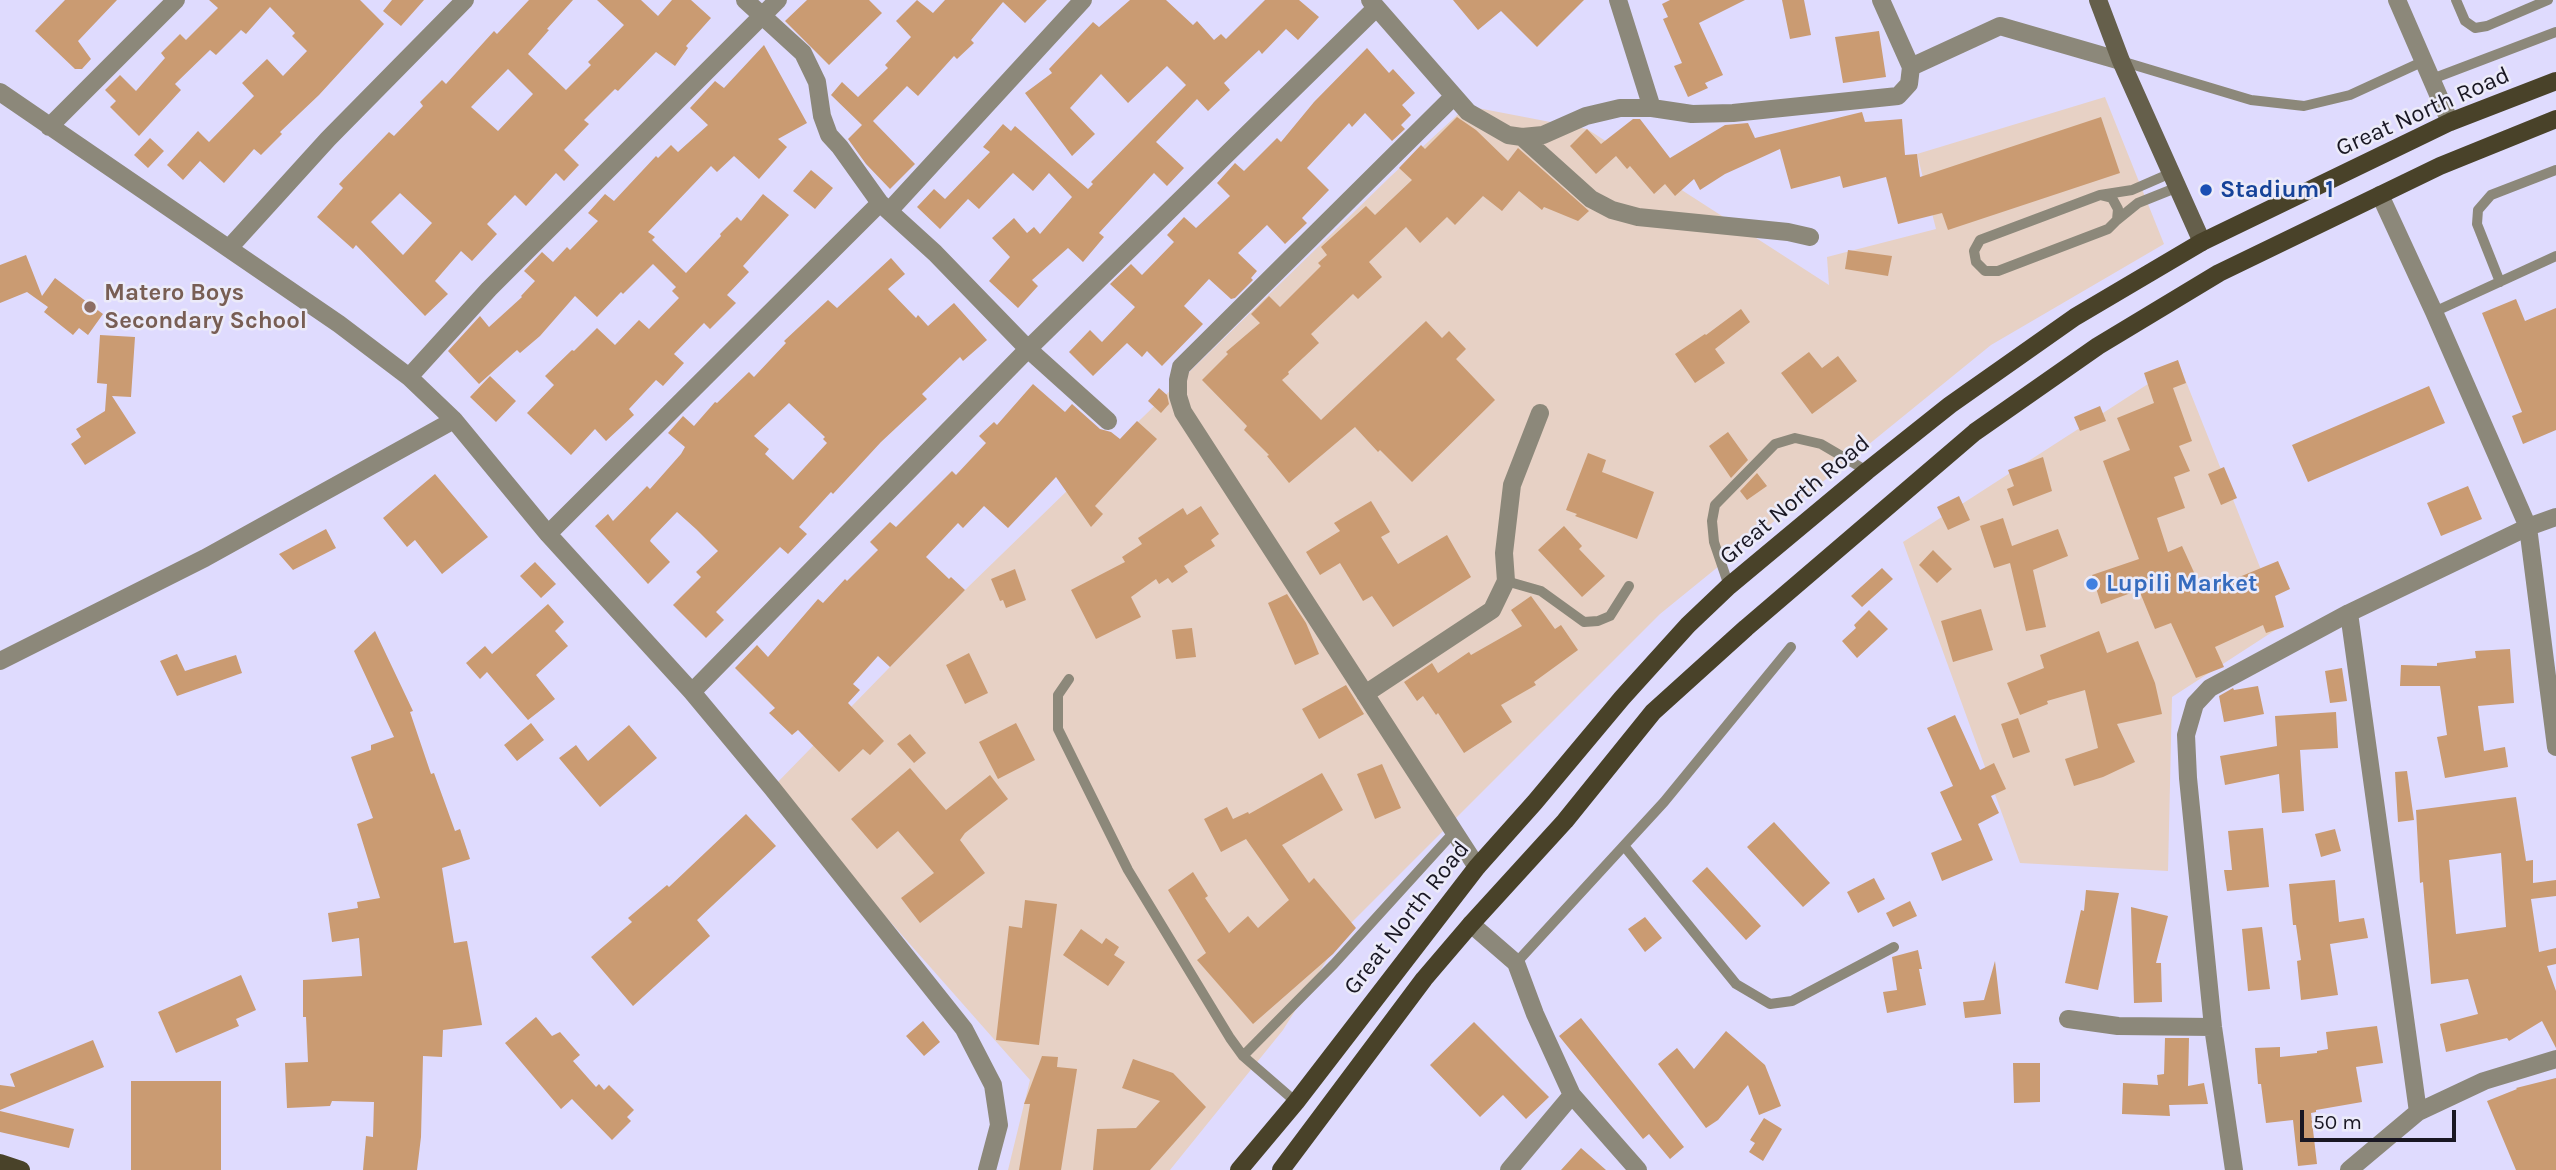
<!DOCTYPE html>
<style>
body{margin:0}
#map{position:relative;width:2556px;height:1170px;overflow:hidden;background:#dfdbfe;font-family:Karla,sans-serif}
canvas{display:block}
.scale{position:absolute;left:2300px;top:1110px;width:156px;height:32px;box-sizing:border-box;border:4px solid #191723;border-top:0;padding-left:9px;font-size:21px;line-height:24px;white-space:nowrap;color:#191723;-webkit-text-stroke:5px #ecebf9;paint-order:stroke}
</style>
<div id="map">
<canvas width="2556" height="1170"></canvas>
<div class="scale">50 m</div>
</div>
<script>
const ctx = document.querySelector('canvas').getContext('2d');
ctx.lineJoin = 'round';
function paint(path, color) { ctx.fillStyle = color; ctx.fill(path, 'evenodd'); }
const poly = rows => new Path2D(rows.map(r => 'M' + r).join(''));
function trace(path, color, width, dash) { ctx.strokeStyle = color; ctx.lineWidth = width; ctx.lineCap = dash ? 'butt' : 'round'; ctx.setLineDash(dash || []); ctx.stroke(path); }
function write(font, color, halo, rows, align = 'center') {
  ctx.font = font + ' Karla,sans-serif'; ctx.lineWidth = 5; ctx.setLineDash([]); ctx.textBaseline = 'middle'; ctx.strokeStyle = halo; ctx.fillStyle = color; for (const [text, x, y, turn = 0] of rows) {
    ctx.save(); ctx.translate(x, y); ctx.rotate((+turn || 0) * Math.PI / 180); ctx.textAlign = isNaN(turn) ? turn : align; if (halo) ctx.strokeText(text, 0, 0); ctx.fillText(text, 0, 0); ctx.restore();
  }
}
paint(poly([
 [2105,97,2164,244,1991,345,1660,614,1348,926,1283,1030,1170,1170,1008,1170,1030,1080,772,788,965,590,1391,176,1467,106,1587,129,1829,285,1827,257,1936,229,1917,154],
 [2179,364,2283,625,2172,697,2168,871,2020,863,1903,542]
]), '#e7d1c5');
paint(poly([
 [65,0,117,0,78,41,91,59,82,69,75,69,35,31],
 [209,0,360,0,384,24,319,95,280,132,282,134,261,155,254,149,224,183,200,161,183,180,167,165,198,131,209,142,254,96,242,83,267,59,283,76,307,51,292,36,295,33,270,7,246,34,241,30,216,55,210,50,175,84,181,90,139,136,110,107,116,101,105,90,120,75,136,91,165,58,161,53,180,34,186,40,218,8],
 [392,0,424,0,401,26,383,11],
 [529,0,573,0,547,29,549,30,528,54,566,90,591,65,588,62,624,25,597,0,641,0,658,16,672,0,691,0,711,18,686,46,688,48,675,66,656,52,618,91,615,89,584,120,589,124,564,150,579,165,564,181,556,173,526,206,515,195,487,224,497,234,472,261,461,251,435,281,448,294,425,316,356,245,353,249,317,217,343,188,339,184,389,132,394,136,423,106,420,102,442,80,446,84,494,31,497,34],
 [508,69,533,94,498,131,471,107],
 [400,193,432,223,403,255,371,222],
 [807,0,869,0,882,13,829,65,785,21],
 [917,0,933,13,945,0,1047,0,1025,23,1003,2,971,40,974,43,957,59,954,56,918,96,907,86,873,121,915,164,890,189,866,164,848,139,862,125,831,95,842,82,858,97,888,68,885,65,911,37,896,21],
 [1130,0,1166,0,1193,25,1197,21,1214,40,1221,34,1226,39,1265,0,1299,0,1319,17,1298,40,1286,29,1262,54,1259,50,1224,83,1230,90,1208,111,1197,99,1156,142,1184,168,1167,186,1154,173,1099,233,1104,237,1083,262,1068,248,1032,280,1038,286,1018,308,989,281,1010,257,992,238,1014,218,1027,233,1034,227,1040,234,1072,197,1049,173,1033,191,1013,173,979,209,968,199,940,229,917,207,934,189,945,199,990,152,983,147,1003,124,1011,131,1015,126,1088,189,1093,184,1091,182,1186,85,1167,66,1128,103,1101,74,1070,108,1095,134,1072,156,1025,93,1052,73,1049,69,1093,22,1099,27],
 [1453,0,1584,0,1537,47,1501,11,1478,30],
 [1670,0,1745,0,1699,23,1723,75,1705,83,1708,88,1688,97,1674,66,1682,63,1663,19,1668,17,1662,4],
 [1782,0,1804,0,1811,35,1790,39],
 [1879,31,1886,77,1843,83,1835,37],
 [764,45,807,123,778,139,787,147,759,179,734,156,717,172,711,166,648,232,655,237,652,240,686,273,721,236,720,234,737,217,741,221,763,194,789,215,743,266,749,272,727,295,736,303,710,329,704,323,674,354,684,363,663,386,656,380,629,409,634,415,606,441,595,429,571,455,527,413,554,385,545,376,572,350,574,351,597,328,615,345,639,320,649,329,679,298,672,291,676,287,653,264,623,294,621,292,597,317,575,296,540,336,520,353,517,350,479,384,448,351,480,316,489,327,522,297,521,296,535,281,524,271,542,252,553,262,567,247,570,250,598,221,588,213,605,194,614,201,656,156,658,158,671,145,678,152,708,125,690,108,715,81,724,88],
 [1367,48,1389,73,1393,69,1415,93,1402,105,1411,115,1401,125,1405,129,1392,141,1365,113,1352,127,1349,123,1307,168,1329,190,1302,218,1307,223,1285,244,1267,225,1238,253,1257,271,1251,278,1253,280,1235,298,1231,299,1209,279,1184,306,1203,324,1162,366,1147,351,1142,357,1127,343,1093,376,1069,352,1090,330,1102,342,1135,307,1110,284,1131,264,1142,275,1174,242,1167,235,1184,217,1196,228,1230,196,1217,183,1235,163,1244,171,1277,138,1281,142,1314,102],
 [1862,112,1865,122,1902,119,1905,155,1917,154,1920,177,2101,117,2120,173,1948,230,1942,213,1898,224,1886,177,1843,188,1840,176,1791,189,1780,149,1725,174,1700,190,1694,179,1675,196,1665,184,1654,194,1630,166,1627,169,1616,156,1596,174,1570,146,1587,129,1601,144,1633,119,1640,119,1670,158,1725,125,1748,123,1755,138],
 [1457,117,1476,130,1508,161,1518,148,1589,211,1578,221,1544,207,1542,210,1519,191,1502,211,1483,196,1455,225,1447,217,1420,243,1406,227,1369,262,1382,277,1358,299,1353,294,1311,334,1319,343,1288,372,1289,374,1282,380,1321,420,1426,321,1442,338,1449,331,1466,349,1456,359,1495,400,1412,482,1380,450,1378,452,1355,427,1289,483,1267,456,1269,455,1244,430,1247,426,1202,380,1228,354,1226,352,1260,323,1251,314,1269,296,1280,307,1321,266,1318,263,1327,255,1321,247,1366,206,1375,215,1412,180,1399,168,1421,145,1425,149],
 [150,138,164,151,148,168,134,155],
 [811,170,833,188,815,209,793,191],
 [1848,250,1892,256,1888,276,1845,269],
 [26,255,42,296,55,278,103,314,88,335,79,328,73,335,44,312,48,307,27,292,0,303,0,265],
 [891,258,905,274,888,289,916,318,918,315,928,326,954,303,987,340,963,361,960,357,922,394,927,399,881,442,833,494,831,492,799,527,807,534,788,554,780,547,716,612,724,620,706,638,673,605,701,577,696,572,718,551,696,529,677,512,651,539,650,541,670,562,648,584,595,526,608,514,613,521,647,486,650,489,681,454,685,447,668,433,683,416,694,426,715,402,717,403,749,372,754,377,786,343,784,341,828,300,837,308],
 [789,403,825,437,823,439,827,443,793,480,765,454,769,449,754,436],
 [2516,299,2525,321,2556,308,2556,430,2523,444,2512,416,2522,412,2482,313],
 [1741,309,1750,322,1715,349,1725,363,1695,383,1675,354,1705,334,1706,335],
 [100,335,135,337,131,397,112,396,136,433,85,465,71,444,81,437,76,429,105,411,107,384,97,383],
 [1809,352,1822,368,1838,356,1857,381,1812,414,1781,373],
 [2178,360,2186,383,2173,388,2192,441,2179,446,2190,471,2174,477,2185,508,2157,518,2168,552,2182,546,2203,592,2278,561,2290,589,2275,596,2284,627,2266,633,2263,625,2215,647,2224,667,2196,678,2171,623,2155,629,2139,590,2101,604,2092,575,2139,559,2103,461,2130,450,2117,418,2154,403,2144,373],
 [490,376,516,401,496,422,470,397],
 [1033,384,1065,412,1072,404,1100,429,1111,432,1120,439,1137,421,1157,439,1095,506,1103,514,1091,527,1056,477,1008,528,984,506,963,528,958,523,926,557,949,579,951,577,965,590,890,667,878,656,853,684,860,690,848,703,884,741,870,755,863,749,839,772,798,730,792,735,769,713,775,708,735,668,757,645,768,657,818,599,823,603,845,579,847,581,878,550,870,542,890,522,896,527,952,471,956,475,986,443,979,436,994,422,997,425],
 [2429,386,2445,423,2308,482,2292,445],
 [1159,388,1167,395,1169,404,1161,413,1148,401],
 [2100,406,2106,421,2080,431,2074,417],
 [1728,432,1748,460,1731,478,1709,446],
 [1588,453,1606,460,1602,472,1654,492,1637,539,1575,516,1577,514,1566,510],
 [2043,457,2052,491,2013,506,2007,489,2014,486,2008,470],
 [2224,467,2237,498,2221,505,2208,474],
 [1757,473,1767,486,1747,500,1740,491],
 [435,474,488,537,442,574,415,540,407,547,383,518],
 [2468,486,2482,519,2441,536,2427,503],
 [1959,496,1970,520,1948,530,1937,507],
 [1371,501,1390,532,1381,537,1398,564,1447,535,1471,577,1393,627,1372,596,1363,601,1340,563,1320,575,1306,552,1340,531,1334,523],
 [1201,506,1219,534,1211,540,1215,546,1184,566,1188,572,1172,583,1168,578,1159,584,1156,579,1131,597,1141,617,1096,639,1071,590,1125,562,1122,557,1142,544,1138,538,1183,508,1187,515],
 [2003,518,2012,546,2058,529,2068,556,2033,570,2046,627,2026,631,2010,563,1994,568,1980,526],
 [1564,526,1582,546,1579,549,1605,576,1582,597,1538,550],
 [326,529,336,548,293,570,279,554],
 [1933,550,1952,569,1937,583,1919,565],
 [535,562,556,584,541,598,520,576],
 [1882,568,1893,579,1862,607,1851,596],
 [1015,569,1026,600,1006,608,1003,600,1000,601,991,579],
 [1287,594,1306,623,1319,654,1295,665,1268,603],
 [1531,596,1555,629,1561,625,1578,650,1534,682,1536,685,1501,705,1512,722,1464,753,1438,713,1436,715,1423,696,1417,701,1404,682,1432,663,1438,673,1469,652,1471,655,1522,626,1511,610],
 [548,604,564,622,555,631,568,646,536,675,555,699,528,720,487,672,480,679,466,663,485,646,492,654],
 [1981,609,1993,650,1953,662,1941,621],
 [1869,610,1888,629,1857,658,1842,641,1856,628,1854,625],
 [1192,628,1196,657,1176,659,1172,630],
 [375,631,413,711,410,712,431,774,434,773,455,831,460,829,470,859,442,868,454,943,467,941,482,1025,443,1030,442,1057,423,1056,421,1137,417,1170,363,1170,366,1136,373,1137,374,1102,332,1101,330,1106,287,1108,285,1063,308,1062,306,1017,303,1017,303,980,362,976,359,938,332,942,328,913,358,908,357,902,380,898,357,824,373,818,351,757,371,750,371,745,394,737,354,651],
 [2099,631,2107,653,2138,641,2155,683,2162,714,2117,724,2135,762,2103,777,2074,786,2065,759,2098,748,2085,690,2047,701,2048,704,2020,715,2007,683,2044,668,2040,655],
 [2510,649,2514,703,2478,706,2484,751,2505,747,2508,767,2445,778,2437,737,2447,735,2440,686,2400,686,2401,665,2437,666,2437,663,2476,658,2475,651],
 [969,653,988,693,965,704,946,665],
 [177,654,185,671,236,655,242,673,177,696,160,661],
 [2342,668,2347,701,2330,703,2325,671],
 [1346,685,1364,714,1319,739,1302,709],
 [2258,686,2264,714,2224,722,2219,696,2233,688,2234,690],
 [2336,712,2338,748,2300,750,2304,811,2282,813,2279,774,2225,785,2220,756,2277,746,2275,716],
 [1955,715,1980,770,1994,763,2006,789,1991,796,1999,813,1978,824,1993,860,1942,881,1931,853,1962,840,1940,792,1953,786,1927,728],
 [2018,718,2030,752,2013,758,2001,724],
 [531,723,544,740,517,761,504,745],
 [1016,723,1035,760,998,779,979,742],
 [629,725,657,758,600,807,559,758,576,745,588,761],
 [910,734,926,753,914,763,897,744],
 [1382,764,1401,808,1375,819,1357,774],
 [910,768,946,810,990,775,1008,799,965,833,960,840,985,873,920,923,901,898,934,873,898,831,877,849,851,819],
 [2407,771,2414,820,2398,822,2395,772],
 [1322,773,1343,810,1282,845,1309,883,1314,878,1356,928,1333,954,1253,1024,1197,960,1206,953,1168,890,1193,872,1208,896,1205,898,1229,933,1248,916,1258,928,1289,900,1246,839,1221,852,1204,819,1227,807,1233,819,1248,812,1249,814],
 [2516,797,2526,861,2533,860,2533,883,2556,880,2556,896,2531,899,2539,952,2556,948,2556,964,2547,966,2556,991,2556,1048,2542,1021,2509,1041,2507,1038,2446,1052,2440,1024,2478,1014,2468,979,2431,984,2423,882,2420,883,2416,810],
 [2501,853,2506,927,2456,934,2449,860],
 [746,814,776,846,697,920,710,936,633,1006,591,957,632,922,628,918,667,885,669,887],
 [1774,822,1830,883,1803,907,1747,847],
 [2263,828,2269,887,2227,891,2224,870,2232,870,2228,831],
 [2335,829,2341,851,2321,857,2315,834],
 [1707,867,1761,926,1746,940,1692,881],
 [1874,878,1885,899,1858,913,1847,892],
 [2335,880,2339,922,2364,918,2368,938,2330,944,2338,995,2301,1000,2297,961,2301,960,2296,925,2293,925,2289,884],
 [2086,890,2119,893,2098,990,2065,983,2081,910,2084,911],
 [1025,900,1057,904,1039,1045,996,1040,1009,926,1022,928],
 [1910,901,1917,916,1893,927,1886,913],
 [2131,907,2168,916,2156,963,2161,963,2162,1002,2134,1003],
 [1645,917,1662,938,1645,952,1628,929],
 [2262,927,2270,989,2248,991,2242,929],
 [1081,929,1102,944,1106,938,1119,947,1114,955,1125,962,1108,986,1063,955],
 [1918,950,1922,969,1919,969,1926,1005,1887,1013,1883,992,1897,990,1892,957],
 [1995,961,2001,1014,1965,1018,1963,1002,1984,1000],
 [241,975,256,1010,236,1019,239,1026,176,1053,158,1012],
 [536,1017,552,1036,560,1032,580,1055,573,1061,596,1087,599,1084,604,1090,609,1085,634,1110,627,1117,631,1121,612,1140,572,1099,561,1109,505,1043],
 [1581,1018,1684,1147,1670,1159,1649,1134,1643,1139,1559,1036],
 [923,1021,940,1042,924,1056,906,1036],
 [1474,1022,1549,1097,1526,1119,1503,1095,1480,1117,1430,1065],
 [2377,1026,2383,1063,2356,1067,2362,1102,2316,1110,2316,1112,2311,1113,2317,1164,2298,1166,2293,1120,2266,1123,2261,1084,2258,1084,2255,1048,2280,1047,2280,1057,2317,1053,2317,1051,2328,1049,2326,1032],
 [1726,1031,1765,1065,1781,1106,1759,1115,1748,1085,1718,1120,1706,1128,1658,1064,1677,1048,1694,1069],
 [2165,1038,2189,1038,2188,1086,2204,1083,2208,1104,2169,1105,2170,1116,2122,1114,2123,1083,2158,1085,2157,1075,2164,1074],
 [93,1040,104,1067,0,1110,0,1085,15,1087,10,1074],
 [1042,1056,1058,1057,1057,1067,1077,1069,1061,1170,1019,1170,1030,1104,1024,1104],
 [1133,1059,1173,1073,1206,1107,1150,1170,1093,1170,1097,1129,1136,1128,1160,1101,1122,1088],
 [2013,1063,2040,1063,2040,1102,2014,1103],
 [2556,1078,2556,1170,2516,1170,2487,1101,2517,1089,2516,1088],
 [131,1081,221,1081,221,1170,131,1170],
 [0,1111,74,1129,69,1148,0,1132],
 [1764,1118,1782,1129,1763,1161,1749,1152,1755,1143,1750,1140],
 [1581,1148,1606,1170,1561,1170]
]), '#ca9b72');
trace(poly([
 [2456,0,2465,21,2475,28,2487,26,2548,0],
 [2121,61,2251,100,2304,106,2350,95,2424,61],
 [2432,79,2556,32],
 [2100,195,2112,198,2118,209,2117,220,2108,229,1998,271,1985,271,1976,262,1974,251,1980,240,2100,195,2132,190,2171,173],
 [2117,220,2138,203,2178,187],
 [2500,282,2477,224,2478,210,2491,195,2556,170],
 [2434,312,2556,256],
 [1506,581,1541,591,1584,622,1598,621,1610,616,1629,586],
 [1729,586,1714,542,1712,521,1715,505,1775,444,1795,438,1821,444,1867,471],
 [1069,679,1058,695,1058,729,1128,870,1230,1038,1243,1056,1296,1102],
 [1625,847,1736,984,1770,1004,1792,1001,1894,947],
 [1516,963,1664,802,1791,647],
 [1243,1056,1334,964,1454,832]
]), '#8c887a', 10);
trace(poly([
 [745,0,803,53,817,82,822,116,829,135,840,147,880,203,935,253,1028,349,1108,421],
 [1370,0,1468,112,1508,135,1522,137,1543,135,1586,116,1620,108,1652,108,1692,114,1733,113,1898,96,1909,84,1911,67,1881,0],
 [1618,0,1652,108],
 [2397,0,2450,122],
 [1911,67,2000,26,2121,61],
 [0,92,339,324,409,377,454,420,548,534,692,692,772,788,964,1029,993,1085,999,1125,987,1170],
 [1453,97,1181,367,1178,380,1178,396,1183,412,1477,867],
 [49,127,176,0],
 [1522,137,1591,199,1612,210,1638,217,1788,232,1810,237],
 [2380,195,2434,312,2528,527,2556,747],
 [889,211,1083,0],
 [230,247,328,139,465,0],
 [409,377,489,289,778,0],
 [548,534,880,203],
 [2349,613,2418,1112],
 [0,661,205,558,454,420],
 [692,692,1028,349,1376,8],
 [1365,694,1492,610,1506,581,1504,553,1512,485,1540,413],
 [1471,924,1516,963,1535,1014,1572,1095,1638,1170],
 [2068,1019,2118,1026,2213,1027],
 [1509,1170,1572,1095],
 [2234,1170,2213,1027,2188,778,2186,735,2195,704,2210,688,2349,613,2528,527,2556,517],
 [2349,1170,2418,1112,2484,1081,2556,1059]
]), '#8c887a', 18);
trace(poly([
 [2098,0,2121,61,2202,242]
]), '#655f4b', 18);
trace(poly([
 [0,1163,21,1170],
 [1239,1170,1296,1102,1477,867,1535,802,1622,698,1688,625,1729,586,1867,471,1950,405,2075,317,2202,242,2450,122,2556,81],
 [1281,1170,1424,979,1471,924,1565,821,1653,712,1746,628,1975,432,2098,346,2219,273,2440,166,2556,119]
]), '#494229', 18);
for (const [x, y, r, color] of [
 [2206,190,7,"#1a4fb4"],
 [90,307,7,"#8d6e63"],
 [2092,584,7,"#3f7fe0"]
]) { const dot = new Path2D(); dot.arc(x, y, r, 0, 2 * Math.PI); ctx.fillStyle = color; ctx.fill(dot); trace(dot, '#ecebf9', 2.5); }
write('24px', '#191723', '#ecebf9', [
 ["Great North Road",2423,112,-24],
 ["Great North Road",1795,500,-40],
 ["Great North Road",1407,918,-52]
]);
write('bold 24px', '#164399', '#ecebf9', [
 ["Stadium 1",2220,190]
], 'left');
write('bold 24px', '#785e54', '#ecebf9', [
 ["Matero Boys",104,293],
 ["Secondary School",104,321]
], 'left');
write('bold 24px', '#366cbe', '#ecebf9', [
 ["Lupili Market",2106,584]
], 'left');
</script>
